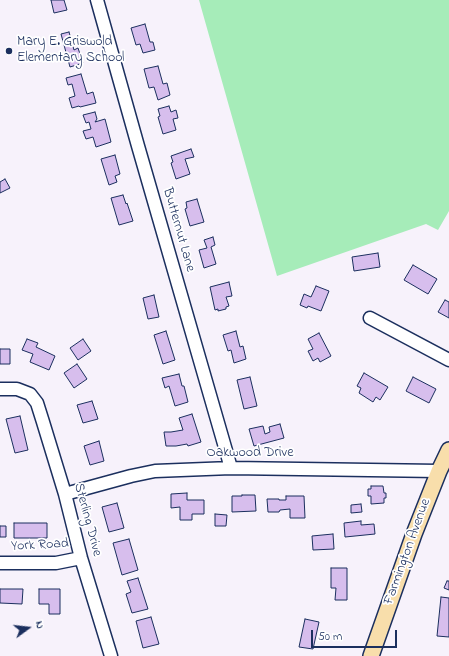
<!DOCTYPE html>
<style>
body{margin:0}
#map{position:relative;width:449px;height:656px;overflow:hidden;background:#f7f2fb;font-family:"Indie Flower",sans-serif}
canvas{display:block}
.north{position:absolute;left:8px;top:608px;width:40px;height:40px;-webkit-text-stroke:3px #fff;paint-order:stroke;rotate:75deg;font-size:11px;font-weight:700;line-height:16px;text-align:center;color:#1b2f5e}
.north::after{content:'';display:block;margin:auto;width:14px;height:18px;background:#1b2f5e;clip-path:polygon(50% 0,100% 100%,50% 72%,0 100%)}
.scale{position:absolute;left:311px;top:630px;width:86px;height:18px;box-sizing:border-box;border:2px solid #1b2f5e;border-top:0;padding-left:5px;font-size:12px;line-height:14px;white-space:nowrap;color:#1b2f5e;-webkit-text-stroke:3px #fff;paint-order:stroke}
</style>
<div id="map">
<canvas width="449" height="656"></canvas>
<div class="north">N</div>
<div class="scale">50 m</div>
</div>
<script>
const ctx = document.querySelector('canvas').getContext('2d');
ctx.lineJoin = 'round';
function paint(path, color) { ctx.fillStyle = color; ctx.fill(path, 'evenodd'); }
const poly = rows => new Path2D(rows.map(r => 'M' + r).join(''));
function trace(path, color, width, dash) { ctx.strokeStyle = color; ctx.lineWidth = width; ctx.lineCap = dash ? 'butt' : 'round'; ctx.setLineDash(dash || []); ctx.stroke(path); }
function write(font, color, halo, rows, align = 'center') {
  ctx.font = font + ' "Indie Flower",sans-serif'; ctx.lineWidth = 3.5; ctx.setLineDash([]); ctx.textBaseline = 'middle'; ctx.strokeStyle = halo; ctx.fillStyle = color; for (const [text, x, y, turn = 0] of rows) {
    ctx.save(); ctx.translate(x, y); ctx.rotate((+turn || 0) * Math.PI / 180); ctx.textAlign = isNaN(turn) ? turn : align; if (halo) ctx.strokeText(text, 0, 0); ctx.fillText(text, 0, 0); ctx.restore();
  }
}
paint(poly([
 [199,0,449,0,449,211,438,230,426,224,277,276]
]), '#a6ecb9');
const building = poly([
 [51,0,64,0,67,10,54,13,51,0],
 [145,24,150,42,153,42,155,50,143,53,140,44,136,45,131,28,145,24],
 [69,32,74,50,78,48,83,63,70,67,61,34,69,32],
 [158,66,163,84,167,83,170,95,158,100,154,87,149,88,144,69,158,66],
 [81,74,87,94,93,92,96,103,80,107,79,106,72,108,69,98,75,96,72,84,68,85,66,78,81,74],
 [169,106,171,112,176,110,178,118,173,119,176,130,163,134,158,117,160,116,158,109,169,106],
 [95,112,97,119,95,122,105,119,111,142,96,147,93,137,86,139,83,131,91,129,89,122,86,123,83,115,95,112],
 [191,149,194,157,185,159,190,174,176,179,171,163,173,162,171,156,191,149],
 [115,155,120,174,115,176,117,182,109,185,101,159,115,155],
 [5,179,10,188,0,193,0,182,5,179],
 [123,195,126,204,127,203,133,221,119,225,111,198,123,195],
 [197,199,204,222,190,226,185,209,187,208,186,202,197,199],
 [213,237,215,245,211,247,216,264,204,268,199,250,207,248,204,240,213,237],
 [378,253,380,267,354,271,352,257,378,253],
 [413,265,437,279,428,294,404,280,413,265],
 [229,282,232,296,226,297,229,306,226,307,226,309,218,311,218,309,215,310,210,287,229,282],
 [316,286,329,291,321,311,308,306,307,308,300,305,304,294,311,297,316,286],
 [154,295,159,317,148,319,143,298,154,295],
 [445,300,449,302,449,318,438,312,445,300],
 [166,331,175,360,163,364,154,335,166,331],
 [236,331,240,347,243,346,246,359,234,363,231,350,228,351,223,335,236,331],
 [319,333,331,356,320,362,318,358,313,361,308,351,313,349,308,339,319,333],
 [27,339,38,343,36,347,55,356,49,370,30,362,33,354,22,350,27,339],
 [83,339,91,351,78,360,70,348,83,339],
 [0,349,10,349,10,364,0,364,0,349],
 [77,364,87,379,74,388,64,373,77,364],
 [364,373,388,387,380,400,376,397,373,402,359,393,361,388,357,386,364,373],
 [179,374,182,386,184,386,188,402,175,406,169,386,165,388,162,378,179,374],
 [250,377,257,406,244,409,237,380,250,377],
 [413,377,436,389,429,403,406,391,413,377],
 [92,401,98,419,83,423,77,405,92,401],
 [192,414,201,442,188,446,187,444,176,446,166,446,164,432,171,432,183,430,179,418,192,414],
 [20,416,28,450,15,453,6,419,20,416],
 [280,424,284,438,254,446,249,429,263,426,265,434,270,432,269,427,280,424],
 [99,441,104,461,90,465,84,446,99,441],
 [371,486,383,486,384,493,386,493,386,498,384,498,384,503,371,504,371,496,368,496,368,489,371,489,371,486],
 [187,493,187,500,204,500,204,514,192,514,192,520,180,520,180,507,171,508,171,494,187,493],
 [242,495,255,495,256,511,232,512,232,496,242,496,242,495],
 [286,496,304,496,305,518,290,518,290,509,280,510,279,512,268,512,267,499,279,499,279,500,286,500,286,496],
 [117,503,124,528,109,532,102,507,117,503],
 [361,504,362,512,351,513,351,505,361,504],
 [215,514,227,515,226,526,215,526,215,514],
 [361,521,361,525,374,524,375,534,345,537,344,523,361,521],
 [14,523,47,523,47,538,14,538,14,523],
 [0,526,6,526,6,537,0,537,0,526],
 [333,534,334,549,313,550,312,536,333,534],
 [129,539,138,570,122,575,113,543,129,539],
 [331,568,347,568,347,600,335,600,336,588,331,588,331,568],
 [138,578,148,609,132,613,126,594,131,592,127,581,138,578],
 [447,581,449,581,449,590,444,588,447,581],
 [0,589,23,589,22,604,0,603,0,589],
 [39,589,60,589,60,614,49,614,49,604,39,604,39,589],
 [441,597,449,598,449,637,437,636,441,597],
 [151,617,159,644,143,648,136,621,151,617],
 [305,619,319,622,313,649,299,647,305,619]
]);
paint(building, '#d7beed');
trace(building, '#1b2f5e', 1);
const minor = poly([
 [97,0,138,146,231,468],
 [370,318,449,360],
 [0,389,17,389,30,394,37,403,43,422,65,494,81,558,111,656],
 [65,494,131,476,155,471,231,468,439,471],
 [0,563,56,563,81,558]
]);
const major = poly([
 [371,656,414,534,439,471,449,450]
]);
trace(minor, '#1b2f5e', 15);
trace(major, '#1b2f5e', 18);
trace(minor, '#fff', 12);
trace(major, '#f8deab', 15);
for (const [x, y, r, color] of [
 [9,51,4,"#1b2f5e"]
]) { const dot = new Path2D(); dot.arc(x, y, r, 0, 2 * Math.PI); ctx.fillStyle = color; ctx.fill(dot); trace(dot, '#fff', 1.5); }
write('14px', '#1b2f5e', '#fff', [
 ["Mary E. Griswold",17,43],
 ["Elementary School",17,59]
], 'left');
write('14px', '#1b2f5e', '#fff', [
 ["Butternut Lane",178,230,74],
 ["Oakwood Drive",250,454],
 ["Sterling Drive",87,520,75],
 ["York Road",40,546,-3],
 ["Farmington Avenue",408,552,-70]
]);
</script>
